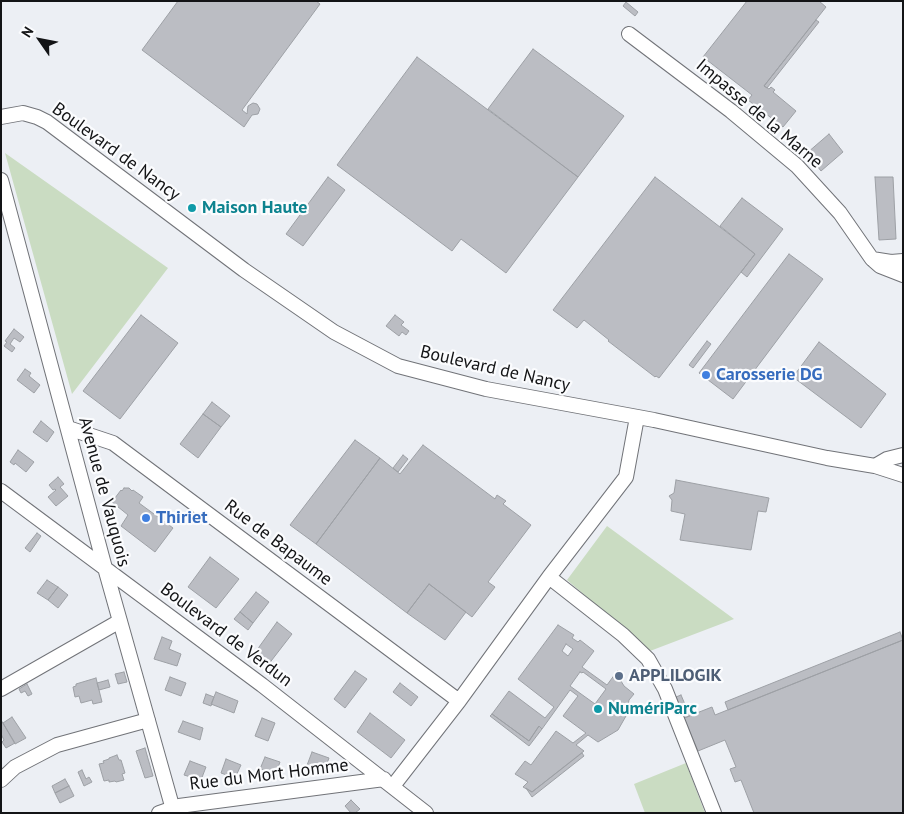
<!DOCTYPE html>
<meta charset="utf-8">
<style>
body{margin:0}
#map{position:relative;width:904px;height:814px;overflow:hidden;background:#eceff4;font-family:"PT Sans",sans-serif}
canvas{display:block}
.frame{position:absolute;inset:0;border:2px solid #131416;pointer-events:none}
.north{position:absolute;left:15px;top:15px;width:50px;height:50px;-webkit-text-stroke:4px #fbfcfe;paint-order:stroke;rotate:303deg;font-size:14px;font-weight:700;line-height:20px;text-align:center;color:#131416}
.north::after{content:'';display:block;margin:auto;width:18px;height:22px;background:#131416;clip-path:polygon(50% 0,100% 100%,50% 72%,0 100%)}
</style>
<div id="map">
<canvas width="904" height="814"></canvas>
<div class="frame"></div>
<div class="north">N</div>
</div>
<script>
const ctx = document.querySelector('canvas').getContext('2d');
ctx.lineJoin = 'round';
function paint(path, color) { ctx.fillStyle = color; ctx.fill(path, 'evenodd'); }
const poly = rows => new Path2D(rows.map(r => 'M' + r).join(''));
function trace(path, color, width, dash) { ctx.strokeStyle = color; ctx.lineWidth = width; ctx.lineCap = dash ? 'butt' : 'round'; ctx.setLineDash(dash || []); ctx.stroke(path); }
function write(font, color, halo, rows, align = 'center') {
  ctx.font = font + ' "PT Sans",sans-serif'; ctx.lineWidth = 4.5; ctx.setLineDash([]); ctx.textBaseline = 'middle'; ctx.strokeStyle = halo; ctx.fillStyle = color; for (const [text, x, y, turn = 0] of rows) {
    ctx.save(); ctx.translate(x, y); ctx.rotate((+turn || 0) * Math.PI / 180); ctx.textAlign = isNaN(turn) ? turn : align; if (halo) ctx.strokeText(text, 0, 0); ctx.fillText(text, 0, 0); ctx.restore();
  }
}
paint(poly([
 [5,153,168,268,72,394],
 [607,526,734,619,650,651,567,580],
 [686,763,705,813,645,813,634,784]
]), '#cadcc2');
const building = poly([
 [178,1,316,1,320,4,242,110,247,114,248,106,253,103,257,104,260,109,258,114,252,115,244,127,142,50,178,1],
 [747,1,819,1,826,7,764,86,769,89,771,87,775,90,773,92,796,111,783,127,748,100,752,95,703,57,747,1],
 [626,2,638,12,635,16,623,6,626,2],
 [816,20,819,22,767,88,764,86,816,20],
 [533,49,624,116,578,177,488,109,533,49],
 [417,57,578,177,506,273,461,239,452,251,337,165,417,57],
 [829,134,843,152,821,171,807,153,829,134],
 [328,177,345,190,303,246,286,234,328,177],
 [655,177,755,254,659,378,656,376,655,377,608,341,609,340,584,320,577,328,553,310,655,177],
 [875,177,893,177,896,239,879,240,875,177],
 [742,198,783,229,747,277,741,272,755,254,720,226,742,198],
 [789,254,823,279,733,399,699,373,789,254],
 [141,315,178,343,120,419,83,391,141,315],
 [395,315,404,322,401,325,409,331,406,335,402,332,399,336,386,326,395,315],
 [14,329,24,337,20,342,14,338,10,344,15,348,12,352,4,346,7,342,5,341,14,329],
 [707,341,711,344,693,368,689,365,707,341],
 [819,342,886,394,861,428,793,377,819,342],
 [25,369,31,373,29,376,40,385,34,393,17,380,25,369],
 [212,402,230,416,221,427,203,414,212,402],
 [203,414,221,427,198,458,180,444,203,414],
 [41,421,54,432,47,442,33,432,41,421],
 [355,440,380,458,316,544,290,525,355,440],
 [423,445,495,499,497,495,506,501,503,504,531,525,488,582,495,587,472,617,429,584,407,613,316,544,380,458,400,474,423,445],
 [18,450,34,462,26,472,15,463,14,465,10,462,18,450],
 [403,455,408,459,398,472,393,468,403,455],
 [58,477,64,484,60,487,68,496,56,506,48,497,56,490,55,489,53,490,49,485,58,477],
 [676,480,769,498,766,512,758,511,751,550,680,540,685,514,671,511,672,500,669,496,674,493,676,480],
 [124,488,129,488,132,491,133,490,143,497,139,503,173,528,155,552,121,526,128,515,112,502,121,490,122,491,124,488],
 [37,533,41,536,30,552,25,548,37,533],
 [210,557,239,579,216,608,188,587,210,557],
 [47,580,58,587,48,600,37,593,47,580],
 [429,584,466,612,445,640,407,613,429,584],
 [58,587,68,595,58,608,48,600,58,587],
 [256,592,269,602,253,623,240,612,256,592],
 [240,612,253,623,248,630,234,619,240,612],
 [277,622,292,634,268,665,254,654,277,622],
 [558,625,574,635,572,638,578,642,580,640,594,651,582,667,607,685,618,670,624,678,621,681,624,686,634,694,629,700,626,716,618,730,598,742,588,735,576,745,584,751,532,792,523,787,528,782,515,774,525,761,531,765,556,731,573,743,586,733,563,716,578,696,570,690,542,729,539,726,529,741,492,714,509,691,545,718,554,707,518,679,558,625],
 [566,644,573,649,568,656,562,651,566,644],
 [580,672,582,673,583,672,606,689,595,704,570,686,580,672],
 [900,632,903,640,728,710,725,702,900,632],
 [162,637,172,641,169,649,181,654,177,666,154,659,162,637],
 [903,640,903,813,754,813,741,780,735,782,730,769,736,767,725,740,698,751,684,718,712,707,715,715,903,640],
 [355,671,367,679,345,708,334,699,355,671],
 [124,672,127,682,118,684,115,674,124,672],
 [170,677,186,683,181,696,165,690,170,677],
 [96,678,102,702,93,704,92,700,81,703,79,696,75,697,73,687,76,686,76,684,96,678],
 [108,680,110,687,99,690,97,683,108,680],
 [400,683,418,697,411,706,393,692,400,683],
 [27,684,32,694,28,696,25,691,21,693,19,689,27,684],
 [216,692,238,701,234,713,211,704,216,692],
 [206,694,214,697,211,706,203,703,206,694],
 [681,695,690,716,684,718,676,697,681,695],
 [370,713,405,740,391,758,357,732,370,713],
 [492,714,529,741,539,726,542,729,529,746,490,716,492,714],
 [12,717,26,738,15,744,3,723,12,717],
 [262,718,275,723,268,741,255,736,262,718],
 [1,720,15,743,6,748,2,742,4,740,1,734,1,720],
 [183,721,203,728,200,740,178,732,183,721],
 [145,748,153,776,145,778,136,751,145,748],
 [312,752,329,758,323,774,306,768,312,752],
 [582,753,584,756,532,797,526,788,532,792,582,753],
 [117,755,119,760,121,760,125,773,122,774,124,780,116,782,115,781,109,782,109,780,104,781,99,764,104,763,103,761,109,759,109,758,117,755],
 [265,757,280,762,276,773,260,769,265,757],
 [226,759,241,765,235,778,221,773,226,759],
 [190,761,206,767,201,780,184,775,190,761],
 [82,770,86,779,89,777,92,782,84,786,78,772,82,770],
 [65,779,69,786,55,793,52,786,65,779],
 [69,786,74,796,60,803,55,793,69,786],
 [351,800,360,809,355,813,351,813,345,806,351,800]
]);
paint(building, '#bbbdc3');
trace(building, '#9da0a5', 1);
const minor = poly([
 [629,34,731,111,797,166,840,213,872,259],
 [1,117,23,113,37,117,47,122,244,270,334,332,398,366,486,389,654,420,827,458,875,466,903,475],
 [1,180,105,568,174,813],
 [903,261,891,262,872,259,880,266,903,275],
 [68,428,113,443,459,701],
 [875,466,887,459,903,455],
 [1,491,262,685,426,813],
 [549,577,623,635,648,659,665,689,714,813],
 [1,689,120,621],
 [1,780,15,767,57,745,148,720],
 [393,786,459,701,549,577,626,477,637,417],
 [159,813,179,806,384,779]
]);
trace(minor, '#717378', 16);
trace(minor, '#fff', 14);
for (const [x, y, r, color] of [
 [192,208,5,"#0f9aa8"],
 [706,375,5,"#3f7fe0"],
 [146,518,5,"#3f7fe0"],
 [619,676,5,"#5c6f8a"],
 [598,709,5,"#0f9aa8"]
]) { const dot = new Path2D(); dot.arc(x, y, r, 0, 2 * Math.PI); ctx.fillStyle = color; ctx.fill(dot); trace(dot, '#fbfcfe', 2); }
write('18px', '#131416', '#fbfcfe', [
 ["Impasse de la Marne",759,114,40],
 ["Boulevard de Nancy",116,152,36],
 ["Boulevard de Nancy",495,369,13],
 ["Avenue de Vauquois",104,492,75],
 ["Rue de Bapaume",278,543,37],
 ["Boulevard de Verdun",226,635,37],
 ["Rue du Mort Homme",269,775,-7]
]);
write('bold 18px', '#0d838f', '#fbfcfe', [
 ["Maison Haute",202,208],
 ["NumériParc",608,709]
], 'left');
write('bold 18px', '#366cbe', '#fbfcfe', [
 ["Carosserie DG",716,375],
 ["Thiriet",156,518]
], 'left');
write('bold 18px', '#4e5e75', '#fbfcfe', [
 ["APPLILOGIK",629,676]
], 'left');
</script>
